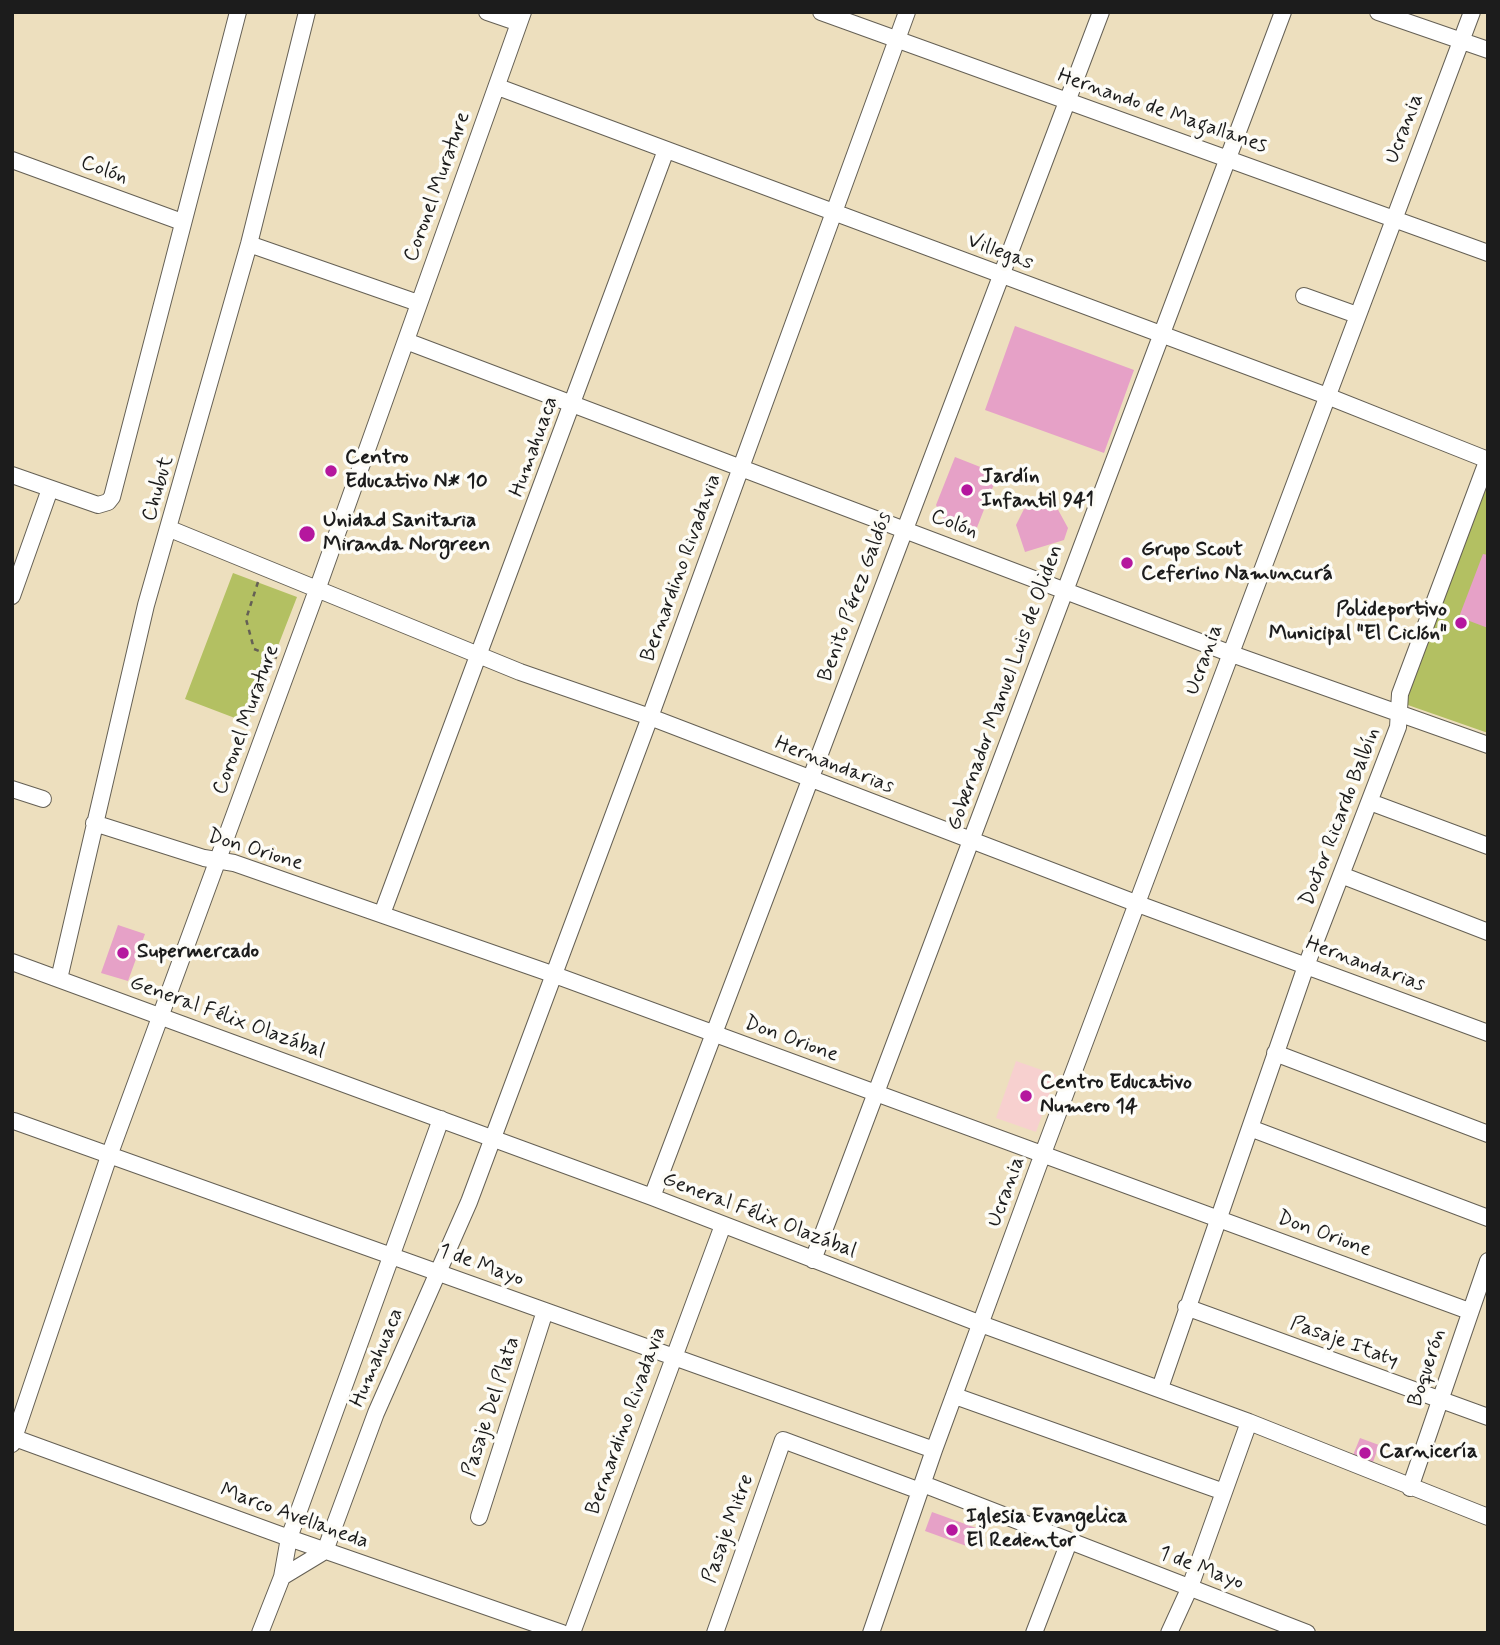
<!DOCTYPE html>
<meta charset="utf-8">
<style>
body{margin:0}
#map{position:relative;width:1500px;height:1645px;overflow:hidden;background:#eddfbe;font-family:Mynerve,sans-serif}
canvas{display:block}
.frame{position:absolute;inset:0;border:14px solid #1c1c1c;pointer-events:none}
</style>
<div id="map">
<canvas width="1500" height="1645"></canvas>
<div class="frame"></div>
</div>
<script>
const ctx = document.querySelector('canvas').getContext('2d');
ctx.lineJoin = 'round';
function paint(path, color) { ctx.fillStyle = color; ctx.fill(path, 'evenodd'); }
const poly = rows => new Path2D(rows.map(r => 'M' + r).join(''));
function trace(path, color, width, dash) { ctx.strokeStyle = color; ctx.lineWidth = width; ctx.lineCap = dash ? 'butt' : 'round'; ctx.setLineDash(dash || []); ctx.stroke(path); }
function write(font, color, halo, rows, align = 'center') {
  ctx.font = font + ' Mynerve,sans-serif'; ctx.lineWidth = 7; ctx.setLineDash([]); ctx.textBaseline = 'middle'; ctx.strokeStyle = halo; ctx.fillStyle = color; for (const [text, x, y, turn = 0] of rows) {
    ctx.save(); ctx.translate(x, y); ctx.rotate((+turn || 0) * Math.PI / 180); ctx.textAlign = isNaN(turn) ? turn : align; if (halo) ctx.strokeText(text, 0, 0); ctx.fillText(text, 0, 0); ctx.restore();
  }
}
paint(poly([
 [1016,1061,1056,1075,1036,1132,996,1118]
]), '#f7d0cf');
paint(poly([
 [1488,480,1488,733,1405,704],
 [233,573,297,597,248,723,185,699]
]), '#b3c062');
paint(poly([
 [1015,326,1134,370,1104,453,985,410],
 [955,457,998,474,974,535,946,524,936,505],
 [1050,495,1068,528,1064,540,1025,552,1016,525,1024,509],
 [1483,554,1488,555,1488,628,1459,617],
 [118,925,145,934,128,981,101,973],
 [1360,1438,1379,1445,1371,1468,1351,1460],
 [932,1512,979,1529,972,1548,925,1531]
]), '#e6a1c7');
const minor = poly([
 [487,12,519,23],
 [821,12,1488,253],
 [1378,12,1488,50],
 [498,87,1327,396,1488,460],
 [12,160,182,222],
 [249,244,418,303],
 [1304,296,1357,315],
 [406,341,1229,653,1488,745],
 [12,475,98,505,108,502,112,497,238,12],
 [170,529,520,672,650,717,1138,904,1488,1033],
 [12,596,50,489],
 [12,789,43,799],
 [1370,802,1488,846],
 [94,823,204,858,234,863,552,974,1469,1311],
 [1341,875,1488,932],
 [382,914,666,150],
 [12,962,652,1197,981,1324,1249,1422,1488,1517],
 [59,979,146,605,249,244,307,12],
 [1275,1053,1488,1134],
 [14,1121,934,1450],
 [1250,1128,1488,1218],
 [652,1197,1101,12],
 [813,1260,1283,12],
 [1186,1307,1488,1417],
 [1160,1388,1306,966,1398,727,1400,694,1488,459],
 [955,1396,1224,1492],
 [12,1437,289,1538,562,1633],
 [12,1444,109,1156,317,590,523,12],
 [923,1484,1307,1633],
 [1410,1488,1488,1261],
 [479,1517,545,1311],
 [282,1577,325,1551,376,1413,469,1202,650,717,907,12],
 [260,1633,282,1577,289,1538,441,1119],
 [572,1633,723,1225],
 [715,1633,783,1440,920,1491],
 [871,1633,934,1450,1042,1156,1472,12],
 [1034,1633,1069,1542],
 [1169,1633,1190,1587,1249,1422]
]);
trace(minor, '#656055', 18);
trace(poly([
 [258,582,246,619,254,649,277,658]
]), '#656055', 2.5, [5, 5]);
trace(minor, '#fff', 16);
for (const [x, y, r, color] of [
 [331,471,7,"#b5179e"],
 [967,490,7,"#b5179e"],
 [307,534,9,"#b5179e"],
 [1127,563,7,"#b5179e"],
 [1461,623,7,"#b5179e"],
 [123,953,7,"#b5179e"],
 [1026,1096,7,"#b5179e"],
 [1365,1453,7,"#b5179e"],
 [952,1530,7,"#b5179e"]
]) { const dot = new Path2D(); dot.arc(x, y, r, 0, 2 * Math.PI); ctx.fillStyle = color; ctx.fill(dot); trace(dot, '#fdfcf7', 2.5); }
write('21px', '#1c1c1c', '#fdfcf7', [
 ["Hernando de Magallanes",1162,112,19],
 ["Ucrania",1405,129,-69],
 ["Colón",104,171,20],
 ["Coronel Murature",438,187,-70],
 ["Villegas",1000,253,21],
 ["Humahuaca",535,447,-70],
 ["Chubut",159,489,-74],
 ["Colón",954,525,21],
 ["Bernardino Rivadavia",682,568,-70],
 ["Benito Pérez Galdós",856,597,-70],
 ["Ucrania",1205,660,-70],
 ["Gobernador Manuel Luis de Oliden",1006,688,-70],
 ["Coronel Murature",247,720,-70],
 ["Hernandarias",834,766,21],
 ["Doctor Ricardo Balbín",1341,817,-69],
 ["Don Orione",255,851,17],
 ["Hernandarias",1365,965,20],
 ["General Félix Olazábal",227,1018,20],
 ["Don Orione",791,1040,20],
 ["Ucrania",1007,1192,-70],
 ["General Félix Olazábal",759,1216,21],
 ["Don Orione",1324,1235,20],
 ["1 de Mayo",481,1266,20],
 ["Pasaje Itaty",1344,1343,20],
 ["Humahuaca",378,1358,-67],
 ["Boquerón",1428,1368,-72],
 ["Pasaje Del Plata",492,1407,-72],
 ["Bernardino Rivadavia",627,1421,-70],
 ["Marco Avellaneda",294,1517,20],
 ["Pasaje Mitre",729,1529,-70],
 ["1 de Mayo",1201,1569,21]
]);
write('bold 21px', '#1c1c1c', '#fdfcf7', [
 ["Centro",345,459],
 ["Educativo N* 10",345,483],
 ["Jardín",981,478],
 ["Infantil 941",981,502],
 ["Unidad Sanitaria",323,522],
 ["Miranda Norgreen",323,546],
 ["Grupo Scout",1141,551],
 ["Ceferino Namuncurá",1141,575],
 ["Polideportivo",1447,611,"right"],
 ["Municipal \"El Ciclón\"",1447,635,"right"],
 ["Supermercado",137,953],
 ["Centro Educativo",1040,1084],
 ["Numero 14",1040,1108],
 ["Carnicería",1379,1453],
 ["Iglesia Evangelica",966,1518],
 ["El Redentor",966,1542]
], 'left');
</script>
